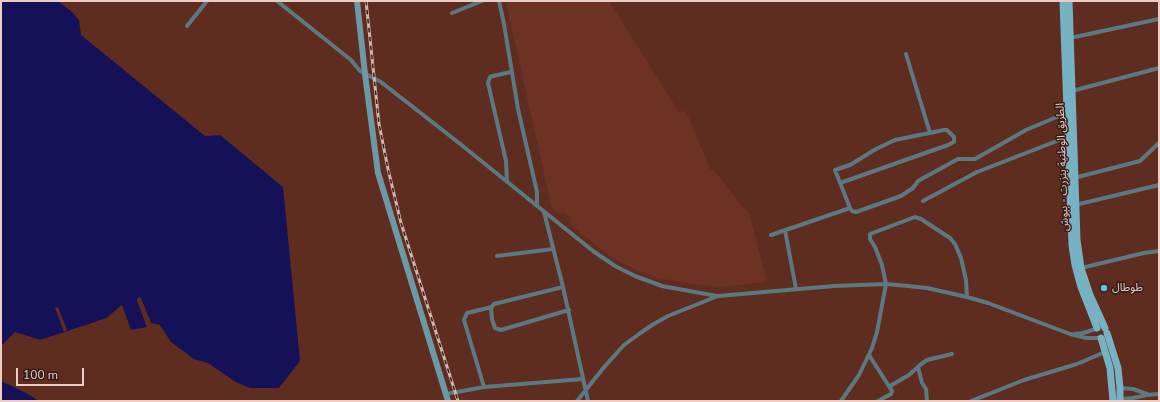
<!DOCTYPE html>
<meta charset="utf-8">
<style>
body{margin:0}
#map{position:relative;width:1160px;height:402px;overflow:hidden;background:#5f2c20;font-family:"Nunito Sans",sans-serif}
canvas{display:block}
.frame{position:absolute;inset:0;border:2px solid #ecccc3;pointer-events:none}
.scale{position:absolute;left:16px;top:368px;width:68px;height:18px;box-sizing:border-box;border:2px solid #ecccc3;border-top:0;padding-left:5px;font-size:12px;line-height:14px;white-space:nowrap;color:#ecccc3;-webkit-text-stroke:3px #341d17;paint-order:stroke}
</style>
<div id="map">
<canvas width="1160" height="402"></canvas>
<div class="frame"></div>
<div class="scale">100 m</div>
</div>
<script>
const ctx = document.querySelector('canvas').getContext('2d');
ctx.lineJoin = 'round';
function paint(path, color) { ctx.fillStyle = color; ctx.fill(path, 'evenodd'); }
const poly = rows => new Path2D(rows.map(r => 'M' + r).join(''));
function trace(path, color, width, dash) { ctx.strokeStyle = color; ctx.lineWidth = width; ctx.lineCap = dash ? 'butt' : 'round'; ctx.setLineDash(dash || []); ctx.stroke(path); }
function write(font, color, halo, rows, align = 'center') {
  ctx.font = font + ' "Nunito Sans","Noto Sans Arabic",sans-serif'; ctx.lineWidth = 3; ctx.setLineDash([]); ctx.textBaseline = 'middle'; ctx.strokeStyle = halo; ctx.fillStyle = color; for (const [text, x, y, turn = 0] of rows) {
    ctx.save(); ctx.translate(x, y); ctx.rotate((+turn || 0) * Math.PI / 180); ctx.textAlign = isNaN(turn) ? turn : align; if (halo) ctx.strokeText(text, 0, 0); ctx.fillText(text, 0, 0); ctx.restore();
  }
}
paint(poly([
 [513,1,609,1,679,112,686,111,710,169,714,170,742,206,749,212,767,282,721,287,686,283,658,278,631,268,610,256,572,226,570,222,571,218,564,212,559,214,552,209,506,3]
]), '#6d3224');
paint(poly([
 [1,1,58,1,72,12,79,20,81,35,205,136,220,135,283,187,300,361,279,388,250,388,236,382,208,363,194,359,171,342,160,325,151,323,141,298,137,300,147,327,131,330,122,305,106,318,89,324,40,340,15,332,1,346],
 [1,381,24,392,39,401,1,401]
]), '#151158');
paint(poly([
 [140,297,151,323,149,324,140,302,148,326,147,327,137,299],
 [58,307,67,330,64,332,55,308]
]), '#5f2c20');
trace(poly([
 [277,1,351,60,360,71,381,82,459,143,593,251,615,266,635,276,662,286,717,296],
 [499,1,504,24,518,109,537,192,537,206],
 [452,13,482,1],
 [187,26,207,1],
 [1070,38,1159,19],
 [906,54,930,133],
 [1072,91,1159,68],
 [1074,178,1140,161,1159,143],
 [507,181,506,161,488,83,490,77,493,76,511,72],
 [840,183,948,145,954,142,954,137,947,130,944,130,895,140,876,149,850,165,835,170,850,208,852,211,856,212,901,196,913,188,918,181,958,159,975,159,1026,130,1066,113],
 [923,201,977,172,1067,137],
 [1075,205,1159,185],
 [544,212,563,287,588,401],
 [785,230,796,289],
 [771,235,850,208],
 [497,256,553,249],
 [1081,268,1144,253,1159,251],
 [563,287,494,304,491,308,492,319,495,328,501,330,569,310],
 [1074,334,1083,333,1096,329],
 [869,355,892,391,891,394,878,401],
 [918,367,922,383,926,389,927,401],
 [890,386,909,375,920,365,927,360,952,354],
 [484,387,464,320,467,313,492,307],
 [1119,388,1133,389,1147,394],
 [446,394,484,387,583,379],
 [1120,399,1133,398,1147,395,1159,394],
 [577,401,605,366,624,345,639,334,652,325,668,316,718,296,834,286,886,284,908,286,927,288,967,297,988,303,1070,334,1086,338,1099,338],
 [841,401,859,375,872,348,877,332,886,284,882,265,875,247,870,239,870,234,915,217,921,219,950,238,955,244,961,258,966,280,967,297],
 [971,401,1024,380,1077,364,1105,352]
]), '#5c7880', 4);
trace(poly([
 [357,1,365,74,378,173,448,401]
]), '#6b99a5', 6);
trace(poly([
 [1063,1,1072,245,1075,265,1081,287,1097,328],
 [1069,1,1077,240,1081,268,1090,295,1105,328],
 [1107,333,1118,368,1120,388,1120,401],
 [1101,338,1110,368,1113,401]
]), '#76b2c1', 7);
const rail = poly([
 [366,1,379,124,388,169,401,223,458,401]
]);
trace(rail, '#d7b4aa', 3);
trace(rail, '#341d17', 1.5, [4.5]);
for (const [x, y, r, color] of [
 [1104,288,4,"#57c9e2"]
]) { const dot = new Path2D(); dot.arc(x, y, r, 0, 2 * Math.PI); ctx.fillStyle = color; ctx.fill(dot); trace(dot, '#341d17', 1.5); }
write('11px', '#ecccc3', '#341d17', [
 ["الطريق الوطنية بنزرت - ببوش",1063,167,-92]
]);
write('11px', '#ecccc3', '#341d17', [
 ["طوطال",1112,288]
], 'left');
</script>
